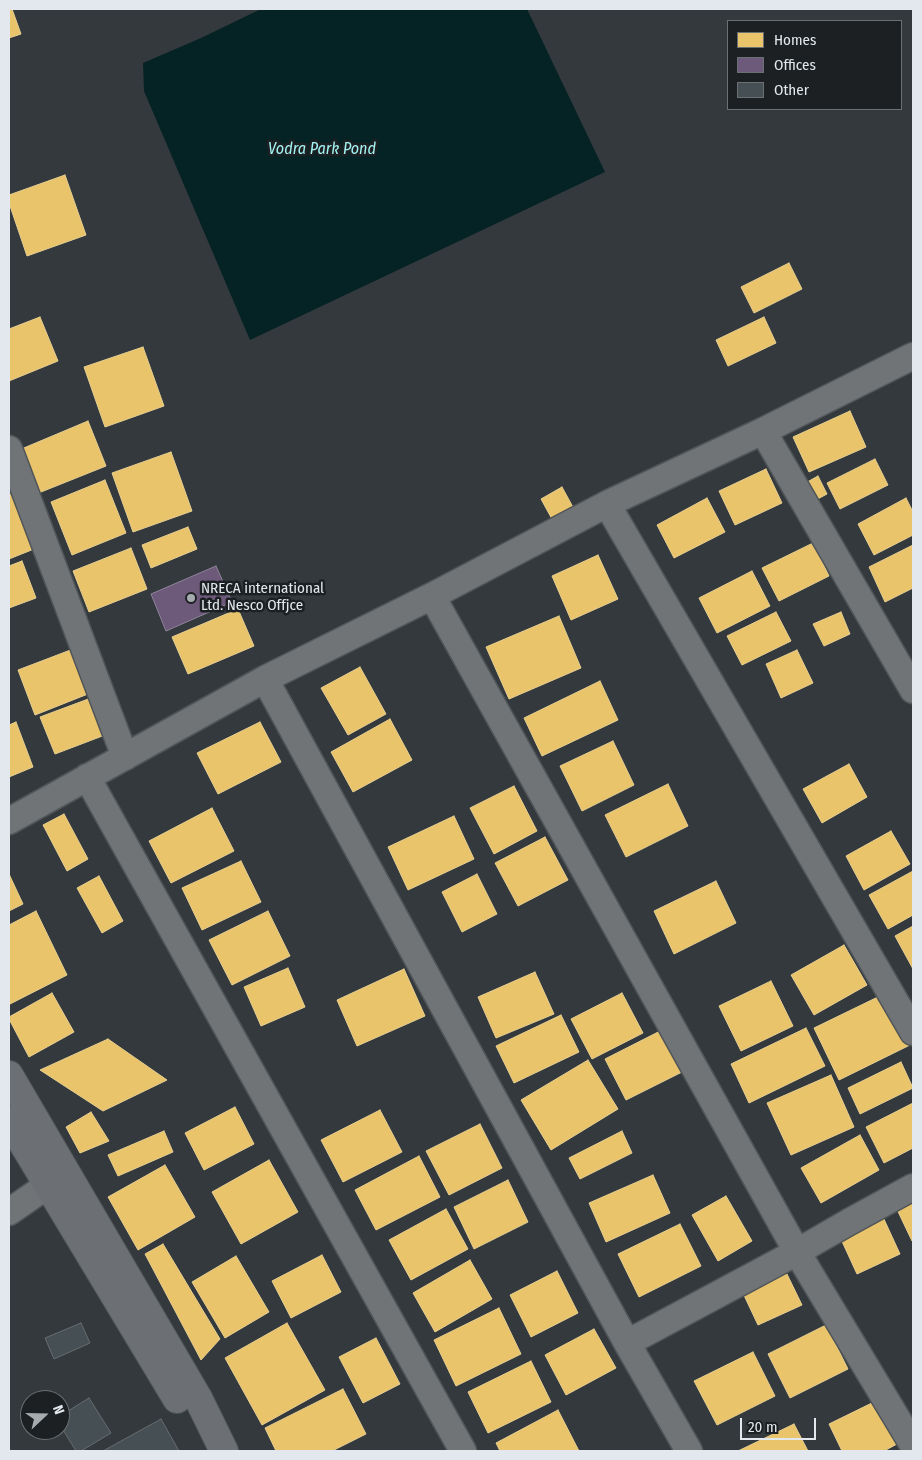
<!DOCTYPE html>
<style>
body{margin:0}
#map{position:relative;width:922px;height:1460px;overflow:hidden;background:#34393d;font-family:"Fira Sans Condensed",sans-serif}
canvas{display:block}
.frame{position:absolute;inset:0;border:10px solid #e2e8ed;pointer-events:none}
.legend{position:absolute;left:727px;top:20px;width:175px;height:90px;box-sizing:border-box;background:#1c2023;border:1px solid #6b7074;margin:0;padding:6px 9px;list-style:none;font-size:15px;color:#e2e8ed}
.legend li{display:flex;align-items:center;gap:10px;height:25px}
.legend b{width:25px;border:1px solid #6b7074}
.north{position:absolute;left:20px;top:1390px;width:50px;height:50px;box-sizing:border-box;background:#1c2023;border:1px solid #6b7074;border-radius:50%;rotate:69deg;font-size:14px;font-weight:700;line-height:20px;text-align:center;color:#e2e8ed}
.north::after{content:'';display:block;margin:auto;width:18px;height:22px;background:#a5abaf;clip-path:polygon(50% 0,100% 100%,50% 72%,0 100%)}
.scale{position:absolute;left:740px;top:1418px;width:76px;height:22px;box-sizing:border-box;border:2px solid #e2e8ed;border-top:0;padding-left:6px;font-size:15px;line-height:18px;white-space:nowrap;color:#e2e8ed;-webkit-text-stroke:4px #1c2023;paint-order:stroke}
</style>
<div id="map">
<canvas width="922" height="1460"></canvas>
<div class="frame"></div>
<ul class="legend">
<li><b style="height:14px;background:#e9c46a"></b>Homes</li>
<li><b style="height:14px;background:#6d597a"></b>Offices</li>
<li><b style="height:14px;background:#465054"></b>Other</li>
</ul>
<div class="north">N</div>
<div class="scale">20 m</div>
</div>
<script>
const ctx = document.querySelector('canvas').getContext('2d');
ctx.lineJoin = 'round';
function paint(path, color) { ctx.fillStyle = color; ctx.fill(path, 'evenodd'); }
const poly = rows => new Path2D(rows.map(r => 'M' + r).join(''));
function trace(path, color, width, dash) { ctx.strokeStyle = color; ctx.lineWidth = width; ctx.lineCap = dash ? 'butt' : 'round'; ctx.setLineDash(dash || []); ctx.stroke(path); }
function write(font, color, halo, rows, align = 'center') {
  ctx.font = font + ' "Fira Sans Condensed",sans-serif'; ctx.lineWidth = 5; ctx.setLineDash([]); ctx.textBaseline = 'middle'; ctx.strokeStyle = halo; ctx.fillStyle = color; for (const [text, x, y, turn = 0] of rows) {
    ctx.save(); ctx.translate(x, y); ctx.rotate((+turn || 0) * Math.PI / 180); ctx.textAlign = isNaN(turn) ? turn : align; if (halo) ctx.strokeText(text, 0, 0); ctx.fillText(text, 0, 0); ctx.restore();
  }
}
paint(poly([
 [261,9,527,9,605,172,250,340,144,91,143,63,201,38]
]), '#052324');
const homes = poly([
 [9,9,12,9,21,34,9,38,9,9],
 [65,175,86,235,27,256,9,203,9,195,65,175],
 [789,263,802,289,754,313,741,287,789,263],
 [40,317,58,361,9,381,9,329,40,317],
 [764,317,776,343,728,366,716,340,764,317],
 [143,347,164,406,105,427,84,367,143,347],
 [850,411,866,447,809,472,793,437,850,411],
 [88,421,106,466,36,494,19,450,88,421],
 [171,452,192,511,133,532,112,473,171,452],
 [875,459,888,485,840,509,827,483,875,459],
 [766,469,782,503,735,525,719,491,766,469],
 [818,476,827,494,812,502,802,485,818,476],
 [105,480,126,533,72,555,51,502,105,480],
 [562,487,574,509,553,521,541,499,562,487],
 [13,493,34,549,9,559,9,495,13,493],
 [707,498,725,532,674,558,657,525,707,498],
 [906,498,913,512,913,535,874,555,858,524,906,498],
 [188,527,197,549,151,568,142,545,188,527],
 [813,543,829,576,779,601,762,568,813,543],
 [913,545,913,588,885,602,869,567,913,545],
 [131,548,147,589,89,612,73,571,131,548],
 [598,555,618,599,571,620,552,576,598,555],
 [22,561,36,598,9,608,9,566,22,561],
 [752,571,770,606,717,633,699,598,752,571],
 [238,609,254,646,188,674,172,637,238,609],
 [776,612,791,641,742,665,727,636,776,612],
 [841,612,850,634,824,646,813,624,841,612],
 [559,616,581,668,509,699,486,647,559,616],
 [81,646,98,690,35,715,18,670,81,646],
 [797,650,813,683,781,698,766,664,797,650],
 [360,667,386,714,348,735,321,688,360,667],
 [600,681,618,720,542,756,524,718,600,681],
 [91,698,105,735,55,754,40,717,91,698],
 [390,719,412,760,353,792,331,752,390,719],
 [16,722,33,767,9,777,9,725,16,722],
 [260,722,281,762,218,794,197,753,260,722],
 [613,741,634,785,582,811,560,766,613,741],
 [849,764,867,797,822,823,803,789,849,764],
 [668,784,688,826,626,857,605,815,668,784],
 [514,786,537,831,494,854,470,808,514,786],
 [212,808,234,851,171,883,149,841,212,808],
 [64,814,88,859,67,871,43,825,64,814],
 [454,816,474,859,408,890,388,847,454,816],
 [891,831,910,864,864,890,846,856,891,831],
 [545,837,568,880,518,906,495,863,545,837],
 [241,861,261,902,202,930,182,888,241,861],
 [913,871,913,915,888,929,869,895,913,871],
 [9,874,23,904,9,911,9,874],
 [477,874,497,914,462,932,442,892,477,874],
 [99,876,123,921,102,933,77,888,99,876],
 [716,881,736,923,674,954,654,911,716,881],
 [36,911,67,975,10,1004,9,1001,9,925,36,911],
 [268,911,290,956,232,985,209,940,268,911],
 [913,926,913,969,895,936,913,926],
 [844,945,867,985,814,1015,791,975,844,945],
 [288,968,305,1007,261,1026,244,987,288,968],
 [404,969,425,1016,357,1046,337,1000,404,969],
 [535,972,554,1014,496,1038,478,997,535,972],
 [771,981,793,1026,741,1051,719,1006,771,981],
 [52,993,74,1032,29,1057,9,1019,9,1017,52,993],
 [622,993,643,1033,592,1059,571,1019,622,993],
 [884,994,910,1045,839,1080,814,1028,884,994],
 [561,1015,579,1052,514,1083,496,1046,561,1015],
 [670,1026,690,1068,626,1100,605,1059,670,1026],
 [806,1028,825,1066,749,1103,731,1064,806,1028],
 [108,1039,167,1080,103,1111,40,1070,108,1039],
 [588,1060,618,1109,551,1150,521,1100,588,1060],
 [901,1062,913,1088,860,1114,848,1088,901,1062],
 [831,1075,854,1127,791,1155,767,1103,831,1075],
 [913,1103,913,1148,884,1163,866,1127,913,1103],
 [235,1107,254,1144,204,1170,185,1133,235,1107],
 [380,1110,402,1152,343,1182,321,1140,380,1110],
 [91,1112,109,1141,80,1153,66,1127,91,1112],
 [480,1124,502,1168,449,1195,426,1151,480,1124],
 [164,1131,173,1152,118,1176,108,1155,164,1131],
 [622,1131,632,1153,580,1179,569,1158,622,1131],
 [860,1135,879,1170,821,1203,801,1168,860,1135],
 [419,1156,440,1197,376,1230,355,1190,419,1156],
 [269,1160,298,1212,241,1244,212,1192,269,1160],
 [165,1165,195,1217,138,1250,108,1197,165,1165],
 [653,1175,670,1213,606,1242,589,1203,653,1175],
 [508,1180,528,1222,474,1249,454,1207,508,1180],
 [913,1191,913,1241,912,1241,893,1201,913,1191],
 [726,1196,752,1241,718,1261,692,1215,726,1196],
 [446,1209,468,1249,411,1280,389,1240,446,1209],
 [883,1217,900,1254,857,1274,840,1237,883,1217],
 [680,1224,701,1266,639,1297,618,1254,680,1224],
 [163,1244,220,1339,201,1360,145,1254,163,1244],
 [322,1255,341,1292,291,1318,272,1281,322,1255],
 [236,1256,269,1312,225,1338,192,1282,236,1256],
 [470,1260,492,1299,435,1332,413,1293,470,1260],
 [784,1268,802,1305,758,1325,741,1289,784,1268],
 [557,1271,578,1313,531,1337,510,1295,557,1271],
 [499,1308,521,1354,456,1386,434,1340,499,1308],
 [287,1323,325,1390,262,1425,225,1358,287,1323],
 [826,1325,848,1369,790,1398,768,1354,826,1325],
 [594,1329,616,1368,566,1395,545,1355,594,1329],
 [376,1338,400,1384,363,1403,339,1357,376,1338],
 [753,1352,775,1396,717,1425,694,1381,753,1352],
 [531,1361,551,1402,488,1433,468,1392,531,1361],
 [343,1389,366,1434,332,1451,276,1451,265,1428,343,1389],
 [876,1401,897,1444,884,1451,842,1451,829,1424,876,1401],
 [558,1410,579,1451,500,1451,496,1443,558,1410],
 [794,1424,808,1451,738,1451,794,1424]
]);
paint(homes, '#e9c46a');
trace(homes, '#e7cf91', 1);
const offices = poly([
 [216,566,232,602,166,631,151,594,216,566]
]);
paint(offices, '#6d597a');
trace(offices, '#90849c', 1);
const building = poly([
 [81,1323,90,1343,54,1359,45,1338,81,1323],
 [89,1398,111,1433,81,1451,76,1451,60,1425,60,1416,89,1398],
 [161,1419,179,1451,103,1451,161,1419]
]);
paint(building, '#465054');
trace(building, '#676c6e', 1);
const minor = poly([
 [763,431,913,690],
 [9,449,125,757],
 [607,504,913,1032],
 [432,596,797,1252,913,1445],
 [265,679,627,1343,689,1451],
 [87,777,463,1451],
 [9,821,265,679,432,596,607,504,763,431,913,356],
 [9,1212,48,1185],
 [627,1343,797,1252,849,1222,913,1187]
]);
const secondary = poly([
 [9,1075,198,1398,224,1451],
 [9,1120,177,1399]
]);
trace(minor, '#505558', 29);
trace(secondary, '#505558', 30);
trace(minor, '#707477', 26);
trace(secondary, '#6c7075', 28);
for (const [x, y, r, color] of [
 [191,598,5,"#a5abaf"]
]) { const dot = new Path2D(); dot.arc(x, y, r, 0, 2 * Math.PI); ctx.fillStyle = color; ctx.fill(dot); trace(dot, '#1c2023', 2); }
write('15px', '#e2e8ed', '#1c2023', [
 ["NRECA international",201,589],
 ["Ltd. Nesco Offjce",201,606]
], 'left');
write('italic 16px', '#a3f3f3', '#1c2023', [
 ["Vodra Park Pond",322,150]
]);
</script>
